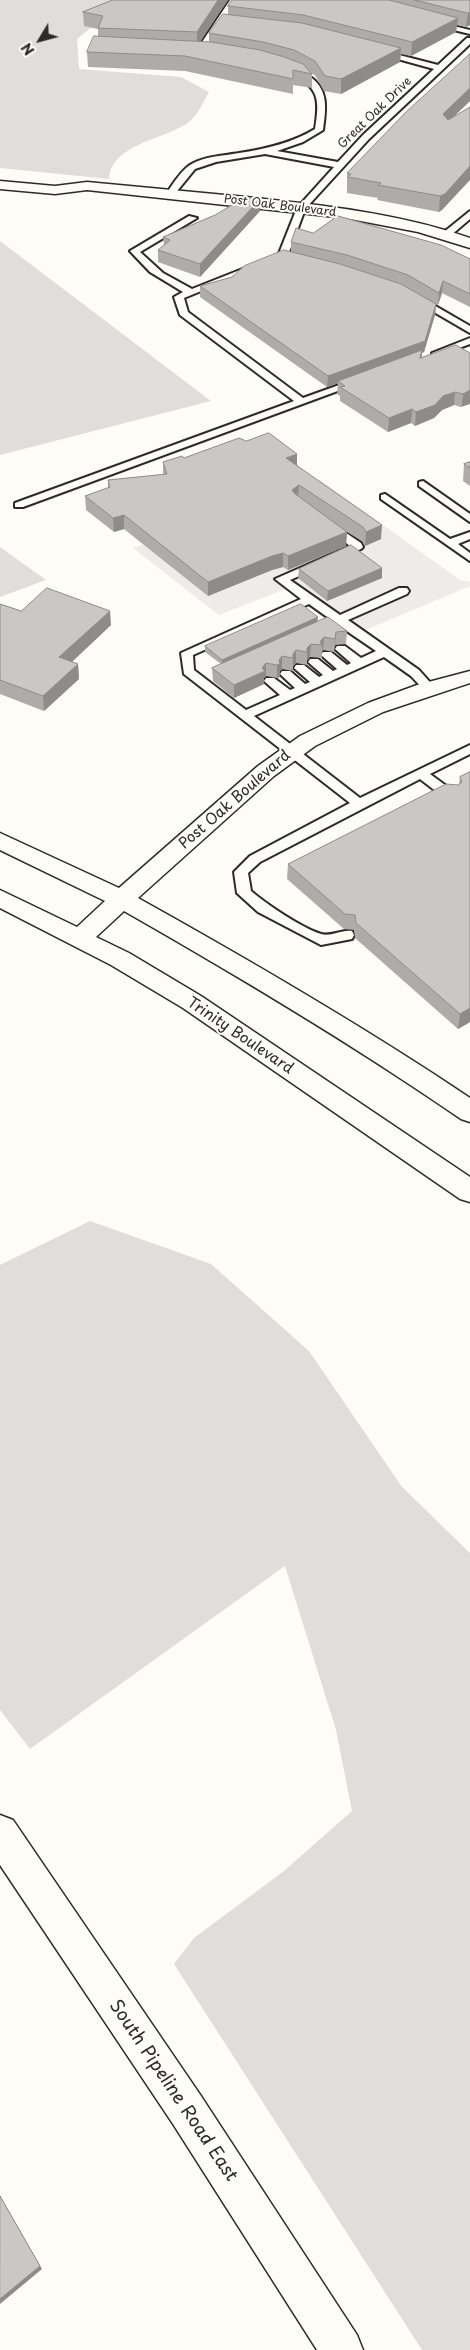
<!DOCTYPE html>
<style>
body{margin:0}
#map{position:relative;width:470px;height:2350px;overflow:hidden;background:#fdfcf7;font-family:"Playpen Sans",sans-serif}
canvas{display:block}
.north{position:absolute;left:15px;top:15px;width:50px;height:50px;-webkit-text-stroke:4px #fdfcf7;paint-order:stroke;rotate:233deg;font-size:14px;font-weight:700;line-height:20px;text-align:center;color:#2b2b2b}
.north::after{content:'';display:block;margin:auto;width:18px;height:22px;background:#2b2b2b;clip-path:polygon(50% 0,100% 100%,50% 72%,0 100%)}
</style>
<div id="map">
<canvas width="470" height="2350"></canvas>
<div class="north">N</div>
</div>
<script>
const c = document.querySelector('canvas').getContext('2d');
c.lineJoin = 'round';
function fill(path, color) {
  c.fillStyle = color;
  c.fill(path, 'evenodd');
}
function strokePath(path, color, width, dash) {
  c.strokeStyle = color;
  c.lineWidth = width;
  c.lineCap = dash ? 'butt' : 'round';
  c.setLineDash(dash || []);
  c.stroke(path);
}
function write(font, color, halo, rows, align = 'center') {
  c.font = font + ' "Playpen Sans",sans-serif';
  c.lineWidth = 4;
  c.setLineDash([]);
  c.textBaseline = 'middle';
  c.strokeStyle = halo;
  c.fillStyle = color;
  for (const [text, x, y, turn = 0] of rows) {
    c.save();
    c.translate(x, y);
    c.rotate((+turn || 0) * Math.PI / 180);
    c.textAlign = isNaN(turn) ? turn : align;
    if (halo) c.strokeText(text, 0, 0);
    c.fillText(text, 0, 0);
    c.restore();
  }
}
const built = new Path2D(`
 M 320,480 L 460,580 L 470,582 L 470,586 L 363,631 L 298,584 L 219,615 L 133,548 Z`);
const green = new Path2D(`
 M 0,0 L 133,0 L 108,14 L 77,39 L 79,69 L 181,77 L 209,92 C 204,100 198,115 190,121 C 167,140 112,142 109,179 L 0,168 Z
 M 0,241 L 211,401 L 0,455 Z
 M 0,547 L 46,580 L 0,597 Z
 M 90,1221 L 211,1264 L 309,1351 L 402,1487 L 470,1553 L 470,2350 L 422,2350 L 174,1964 L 194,1938 L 284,1871 L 352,1811 L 336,1730 L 285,1566 L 30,1749 L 0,1710 L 0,1265 Z`);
const lane = new Path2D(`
 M 230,0 L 238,0 L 224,24 L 203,53 L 197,53 L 196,51 Z
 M 433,21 L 470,30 L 470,34 L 433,25 Z
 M 467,38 L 470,38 L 470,44 L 369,139 L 305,209 L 288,255 L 301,258 L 301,262 L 295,262 L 278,256 L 297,208 L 334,167 L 265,154 L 216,162 L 195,169 L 173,196 L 166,194 C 173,184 180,172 190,165 C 204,156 223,156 239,153 C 266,149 292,143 315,129 C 320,99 319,87 290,73 L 290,69 C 297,69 303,72 309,76 C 329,89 326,109 323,130 L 303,142 L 277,151 L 338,162 L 363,135 L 434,69 L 376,53 L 376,49 L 438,65 Z
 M 470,211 L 470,219 L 450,236 L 444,236 L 444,232 Z
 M 189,216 L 197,218 L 140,252 L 163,273 L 192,289 L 250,266 L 258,268 L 184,298 L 188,312 L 303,398 L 353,380 L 357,379 L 362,382 L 23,507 L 15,507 L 15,503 L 294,401 L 180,315 L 174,297 L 183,292 L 150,272 L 130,251 Z
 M 418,296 L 470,326 L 470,333 L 415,301 L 413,299 Z
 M 470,338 L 470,344 L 437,356 L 432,353 Z
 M 423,481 L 470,514 L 470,522 L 419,486 L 419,482 Z
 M 385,494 L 450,539 L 470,532 L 470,539 L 458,544 L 470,553 L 470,561 L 381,499 L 381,495 Z
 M 330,522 L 361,543 L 363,547 L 361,549 L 290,580 L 340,615 L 399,588 L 407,588 L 409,591 L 407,594 L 348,620 L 419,670 L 436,689 L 434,692 L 426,692 L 411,676 L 384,657 L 254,716 L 360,798 L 470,745 L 470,754 L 430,774 L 456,793 L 458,796 L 456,799 L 446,799 L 420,779 L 260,862 L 248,873 L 251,891 C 266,904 302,928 321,934 C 331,937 342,929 352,931 L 354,935 L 352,939 L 321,945 L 258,912 L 237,893 L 234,872 L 250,856 L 350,803 L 184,674 L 181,653 L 301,599 L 275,579 L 350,546 L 326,527 L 324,525 ZM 309,604 L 330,619 L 326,623 L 328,626 L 338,625 L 376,651 L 361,658 L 345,646 L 337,646 L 335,649 L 351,663 L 347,665 L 331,652 L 323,652 L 321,655 L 337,669 L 333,671 L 318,659 L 310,659 L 308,662 L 323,675 L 319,677 L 304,665 L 296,665 L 294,668 L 310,682 L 305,684 L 290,671 L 282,671 L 280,674 L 295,688 L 290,690 L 274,678 L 266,678 L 264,681 L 280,695 L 246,710 L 194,670 L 193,655 Z`);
const secondary = new Path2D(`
 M 0,181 L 55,186 L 87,182 C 140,187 193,192 246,197 C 322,205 398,213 470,238 L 470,248 L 418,232 L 345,218 L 87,190 L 55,194 L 0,189 Z
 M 470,671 L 470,683 L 383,712 L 315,746 L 274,776 L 138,898 C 251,961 363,1026 470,1098 L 470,1122 L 461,1119 C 352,1044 238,976 124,911 L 96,937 L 129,953 L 201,996 L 470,1177 L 470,1202 L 460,1199 L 183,1008 L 111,965 L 0,908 L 0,890 L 77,927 L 105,901 L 0,850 L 0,833 L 119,888 L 258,766 L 300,736 L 368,703 L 417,685 Z
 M 0,1815 L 13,1820 L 201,2096 L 357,2335 L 363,2350 L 317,2350 L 173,2124 L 0,1865 Z`);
const wall = new Path2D(`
 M 113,0 L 228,0 L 200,41 L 209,42 L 209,33 L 228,14 L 228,6 L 232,0 L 470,0 L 470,25 L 466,27 L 457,25 L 456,32 L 411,56 L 401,54 L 400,62 L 341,94 L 324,91 L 315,75 L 312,74 L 312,88 L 293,85 L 293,94 L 185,71 L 88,67 L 87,52 L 98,36 L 98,29 L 84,26 L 83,12 Z
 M 470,54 L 470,101 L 454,116 L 443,209 L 439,212 L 377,200 L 378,198 L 347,193 L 347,173 Z
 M 260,211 L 200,277 L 158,262 L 158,250 L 164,245 L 163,237 Z
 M 313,233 L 470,259 L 470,307 L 442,293 L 438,305 L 436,304 L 435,315 L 424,352 L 422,353 L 422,357 L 470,353 L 461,407 L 454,405 L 442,410 L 434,418 L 415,426 L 411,423 L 388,432 L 340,401 L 340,396 L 337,394 L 338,383 L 327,387 L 200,297 L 200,286 L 232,277 L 291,252 L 291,242 Z
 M 184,458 L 297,465 L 381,539 L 365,546 L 362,541 L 347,532 L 346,546 L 288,570 L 283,567 L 272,570 L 208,596 L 124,529 L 114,532 L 86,510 L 85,496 L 108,488 L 108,480 L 163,475 L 163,462 Z
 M 470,462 L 470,486 L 463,481 L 464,464 Z
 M 382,568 L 382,578 L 327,601 L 298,578 L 299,569 Z
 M 0,604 L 21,611 L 111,625 L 72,662 L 78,664 L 79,679 L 44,711 L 0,694 Z
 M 318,617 L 317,622 L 347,631 L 346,644 L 335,645 L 334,652 L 323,650 L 322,652 L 322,658 L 310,657 L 307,660 L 307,665 L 296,663 L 293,666 L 293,671 L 282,669 L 280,671 L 280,677 L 277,678 L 266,676 L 264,678 L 264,684 L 234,698 L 213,681 L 212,668 L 221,664 L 205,652 L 205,646 Z
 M 470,772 L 470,1022 L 458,1029 L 355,938 L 354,930 L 344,929 L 287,879 L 288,864 L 458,785 L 459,784 L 460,777 Z`);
const shadedWall = new Path2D(`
 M 218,0 L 228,0 L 197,46 L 197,32 Z
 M 470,4 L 470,25 L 466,27 L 468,13 Z
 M 458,18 L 456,32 L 411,56 L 412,42 Z
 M 401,48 L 400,62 L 341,94 L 341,79 Z
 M 470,88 L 470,101 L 442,128 L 443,114 Z
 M 470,166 L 470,180 L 443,209 L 439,212 L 440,196 Z
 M 260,199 L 260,211 L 200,277 L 200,264 Z
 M 443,281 L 442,293 L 438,305 L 439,293 Z
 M 436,304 L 435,315 L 424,352 L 422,353 L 421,364 L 338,381 L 338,383 L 327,387 L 328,376 Z
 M 470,390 L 470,404 L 461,407 L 463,394 Z
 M 455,392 L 454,405 L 442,410 L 434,418 L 415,426 L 416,412 L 443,396 Z
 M 412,409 L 411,423 L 388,432 L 389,418 Z
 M 297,454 L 297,467 L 286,458 Z
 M 299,485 L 298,499 L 292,490 Z
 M 124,515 L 124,529 L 114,532 L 113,518 Z
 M 382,525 L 381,539 L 365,546 L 366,532 Z
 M 347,532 L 346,546 L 288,570 L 288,556 Z
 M 283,553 L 283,567 L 272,570 L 208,596 L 208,582 L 272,556 Z
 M 382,568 L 382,578 L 327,601 L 328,591 Z
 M 110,611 L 111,625 L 61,672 L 59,657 Z
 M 318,617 L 317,623 L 222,665 L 222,660 Z
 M 336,632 L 335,645 L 334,652 L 335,639 Z
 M 324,637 L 323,650 L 322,652 L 322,645 L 320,642 Z
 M 311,644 L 310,657 L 307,660 L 307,648 Z
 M 296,650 L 296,663 L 293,666 L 293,654 Z
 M 282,656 L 282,669 L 280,671 L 280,677 L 277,678 L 277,665 L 279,660 Z
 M 266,663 L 266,676 L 264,678 L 264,684 L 234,698 L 234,685 L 262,668 Z
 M 78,664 L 79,679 L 44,711 L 43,696 Z
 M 470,1008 L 470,1022 L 458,1029 L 460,1014 Z
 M 0,2196 L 42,2269 L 0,2304 Z`);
const building = new Path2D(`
 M 113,0 L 218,0 L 197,32 L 98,28 L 103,16 L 83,12 Z
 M 232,0 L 389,0 L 458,18 L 412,42 L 303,15 L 228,6 Z
 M 415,0 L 470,0 L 470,12 L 468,13 Z
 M 223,14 L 302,23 L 401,48 L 341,79 L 325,76 L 315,61 L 294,50 L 263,42 L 209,33 Z
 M 94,36 L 211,42 L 260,50 L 284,57 L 303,64 L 312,74 L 293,70 L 293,79 L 185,56 L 87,52 Z
 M 470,54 L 470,88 L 443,114 L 448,120 L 470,107 L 470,166 L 445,194 L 440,196 L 378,185 L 381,183 L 348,177 L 351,174 L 347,173 L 406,112 Z
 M 246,197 L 260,199 L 200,264 L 158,250 L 170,240 L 163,237 L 215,215 Z
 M 338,216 L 441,245 L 470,259 L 470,294 L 443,281 L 439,293 L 408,275 L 347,255 L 291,242 L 296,228 L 313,233 Z
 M 284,250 L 340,264 L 401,284 L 436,304 L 425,341 L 328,376 L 200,286 L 232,277 L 244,266 Z
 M 456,345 L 470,353 L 470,390 L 463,394 L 455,392 L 443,396 L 435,405 L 416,412 L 412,409 L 389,418 L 340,387 L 345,386 L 338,381 L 422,350 L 420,358 Z
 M 269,433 L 297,454 L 286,458 L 382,525 L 366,532 L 363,527 L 299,485 L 292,490 L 294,493 L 347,532 L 288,556 L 283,553 L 272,556 L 208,582 L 124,515 L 113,518 L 85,496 L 110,487 L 108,480 L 167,474 L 163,462 L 182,456 L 184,458 L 239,438 L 246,441 Z
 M 470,462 L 470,468 L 464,464 Z
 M 351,545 L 382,568 L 328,591 L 299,569 Z
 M 47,588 L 110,611 L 59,657 L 78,664 L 43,696 L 0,680 L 0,604 L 21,611 Z
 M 301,604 L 318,617 L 222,660 L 205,646 Z
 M 328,617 L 347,631 L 336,632 L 335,639 L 324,637 L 320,642 L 322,645 L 311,644 L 307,648 L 307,652 L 296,650 L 293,654 L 293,658 L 282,656 L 279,660 L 280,664 L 277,665 L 266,663 L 262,668 L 265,671 L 234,685 L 212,668 Z
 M 470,772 L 470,1008 L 460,1014 L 356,923 L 355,915 L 345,914 L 288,864 L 446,784 L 458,785 L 462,782 L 460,777 Z
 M 0,2196 L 40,2266 L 0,2299 Z`);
const farStreetnames = [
 ["Great Oak Drive",375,113,-44],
 ["Post Oak Boulevard",280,206,7]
];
const streetNames = [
 ["Post Oak Boulevard",235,800,-41],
 ["Trinity Boulevard",240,1036,34]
];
const nearStreetnames = [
 ["South Pipeline Road East",173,2091,56]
];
fill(built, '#edece8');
fill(green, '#dfdeda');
strokePath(lane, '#2b2b2b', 4);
strokePath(secondary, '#2b2b2b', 3);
fill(lane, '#fdfcf7');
fill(secondary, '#fdfcf7');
fill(wall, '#adaca9');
fill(shadedWall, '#8d8c89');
fill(building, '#c9c8c4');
strokePath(building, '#8d8c89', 1);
write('12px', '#2b2b2b', '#fdfcf7', farStreetnames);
write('15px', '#2b2b2b', '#fdfcf7', streetNames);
write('18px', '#2b2b2b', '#fdfcf7', nearStreetnames);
</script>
